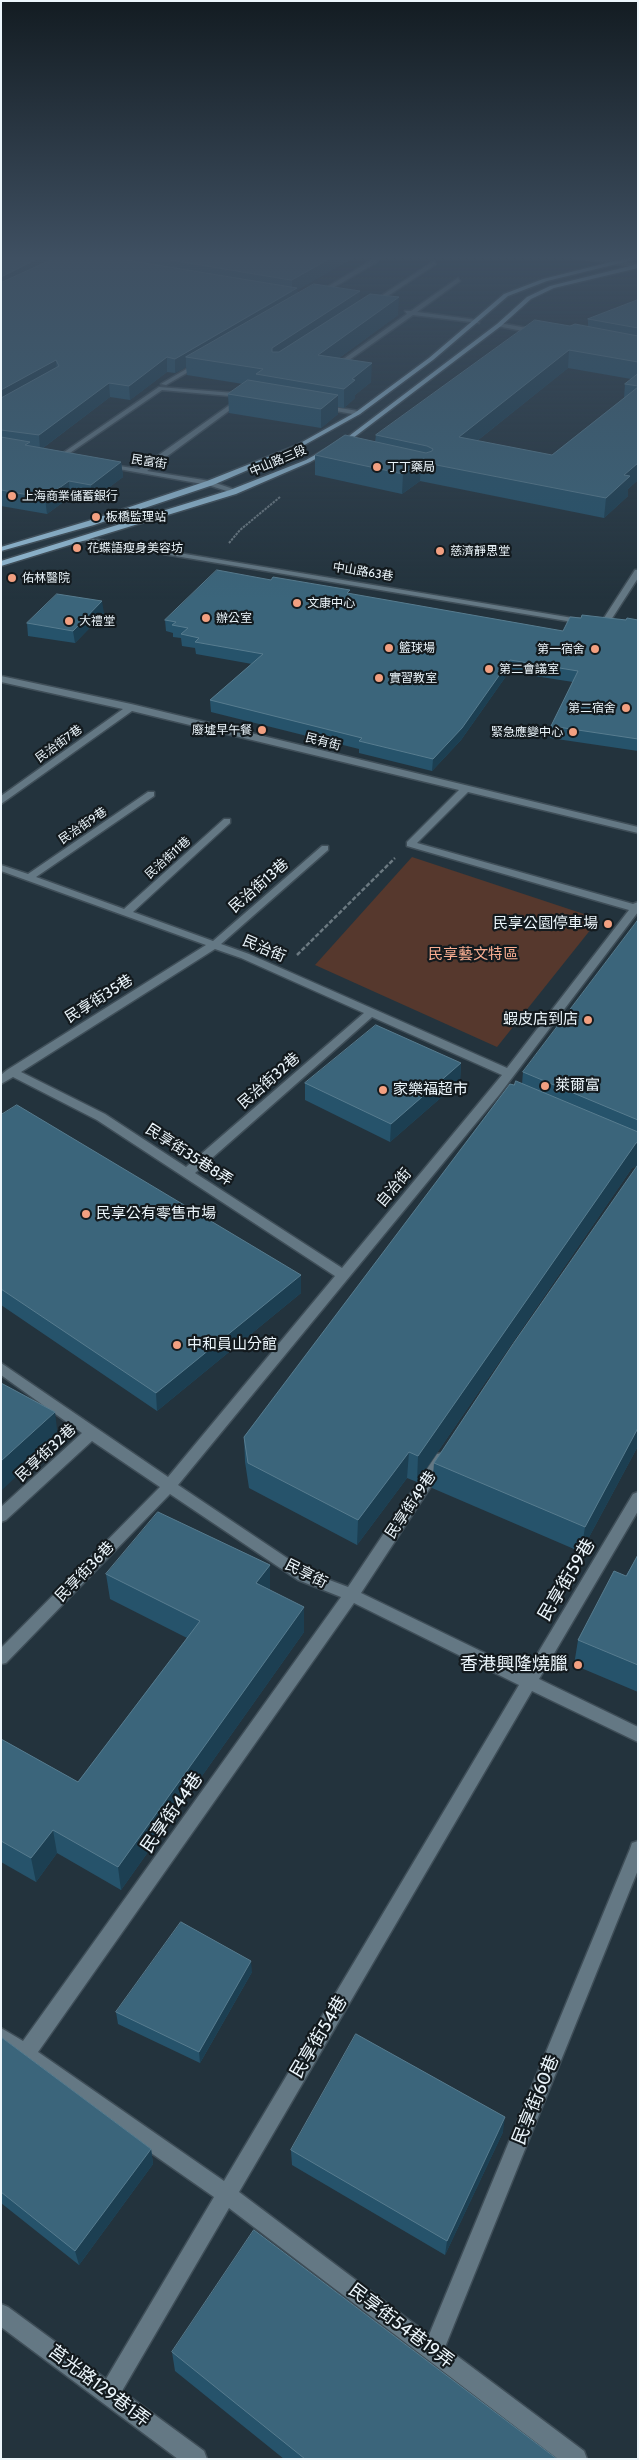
<!DOCTYPE html>
<meta charset="utf-8">
<style>
body{margin:0}
#map{position:relative;width:639px;height:2460px;overflow:hidden;background:#23333d;font-family:Cabin,sans-serif}
canvas{display:block}
.frame{position:absolute;inset:0;border:2px solid #ecf6fc;pointer-events:none}
</style>
<div id="map">
<canvas width="639" height="2460"></canvas>
<div class="frame"></div>
</div>
<script>
const c = document.querySelector('canvas').getContext('2d');
c.lineJoin = 'round';
function fill(path, color) {
  c.fillStyle = color;
  c.fill(path, 'evenodd');
}
function strokePath(path, color, width, dash) {
  c.strokeStyle = color;
  c.lineWidth = width;
  c.lineCap = dash ? 'butt' : 'round';
  c.setLineDash(dash || []);
  c.stroke(path);
}
function write(font, color, halo, rows, align = 'center') {
  c.font = font + ' Cabin,"Noto Sans TC",sans-serif';
  c.lineWidth = 4.5;
  c.setLineDash([]);
  c.textBaseline = 'middle';
  c.strokeStyle = halo;
  c.fillStyle = color;
  for (const [text, x, y, turn = 0] of rows) {
    c.save();
    c.translate(x, y);
    c.rotate((+turn || 0) * Math.PI / 180);
    c.textAlign = isNaN(turn) ? turn : align;
    if (halo) c.strokeText(text, 0, 0);
    c.fillText(text, 0, 0);
    c.restore();
  }
}
const green = new Path2D(`
 M 412,857 L 599,919 L 497,1047 L 315,965 Z`);
const pathFar1 = new Path2D(`
 M 229,543 L 240,530 L 280,497`);
const path = new Path2D(`
 M 297,955 L 395,858`);
const minor = new Path2D(`
 M 373,256 L 379,256 L 377,262 L 319,296 L 314,295 L 372,260 Z
 M 567,256 L 580,256 L 638,264 L 638,268 Z
 M 434,261 L 436,264 L 374,305 L 369,304 Z
 M 458,278 L 460,281 L 417,312 L 477,320 L 479,323 L 413,315 L 335,370 L 331,370 L 331,368 L 407,314 L 405,311 L 411,311 Z
 M 499,323 L 538,330 L 541,332 L 538,334 L 497,326 Z
 M 200,361 L 202,364 L 166,385 L 161,384 Z
 M 159,387 L 247,394 L 245,399 L 147,471 L 210,481 L 236,490 L 236,494 L 208,485 L 102,466 L 106,464 L 139,469 L 241,397 L 162,390 L 61,459 L 57,459 L 57,457 Z
 M 321,405 L 358,411 L 361,413 L 358,415 L 319,408 L 319,406 Z
 M 82,537 L 585,620 L 589,622 L 585,624 L 85,541 L 82,541 Z
 M 635,570 L 638,570 L 638,578 L 609,623 L 603,623 L 602,621 Z
 M 1,676 L 131,704 L 638,827 L 638,833 L 468,792 L 417,843 L 633,904 L 638,902 L 638,912 L 499,1095 L 178,1485 L 308,1572 L 348,1587 L 437,1454 L 442,1453 L 447,1454 L 449,1458 L 447,1462 L 361,1593 L 526,1673 L 633,1494 L 638,1492 L 638,1511 L 539,1679 L 638,1727 L 638,1742 L 532,1691 L 239,2192 L 429,2335 L 630,1849 L 632,1843 L 638,1841 L 638,1870 L 445,2347 L 584,2451 L 587,2459 L 558,2459 L 229,2208 L 122,2391 L 204,2451 L 207,2459 L 178,2459 L 1,2327 L 1,2304 L 8,2307 L 106,2379 L 214,2197 L 1,2048 L 1,2028 L 23,2041 L 341,1597 L 298,1580 L 170,1494 L 6,1663 L 1,1664 L 1,1648 L 160,1487 L 92,1441 L 6,1520 L 1,1522 L 1,1507 L 82,1433 L 1,1375 L 1,1363 L 168,1477 L 335,1276 L 97,1120 L 13,1077 L 1,1084 L 1,1075 L 7,1070 L 206,945 L 1,871 L 1,865 L 28,874 L 148,792 L 154,792 L 154,796 L 36,877 L 124,909 L 224,819 L 230,819 L 230,823 L 133,912 L 213,941 L 322,846 L 328,846 L 328,850 L 221,944 L 249,954 L 507,1068 L 629,910 L 407,846 L 407,842 L 459,790 L 132,711 L 1,804 L 1,796 L 123,709 L 1,682 ZM 215,949 L 241,958 L 364,1013 L 186,1167 L 105,1114 L 21,1072 ZM 372,1017 L 502,1075 L 342,1268 L 195,1173 ZM 354,1603 L 519,1685 L 224,2181 L 38,2052 Z`);
const major = new Path2D(`
 M 631,257 L 633,260 L 547,281 L 508,296 L 433,360 L 360,414 L 299,448 L 213,485 L 94,525 L 1,551 L 1,547 L 88,521 L 207,481 L 295,446 L 356,412 L 429,358 L 504,294 L 543,279 Z
 M 638,264 L 638,268 L 554,288 L 531,299 L 501,326 L 353,438 L 310,462 L 236,494 L 1,566 L 1,561 L 230,490 L 306,460 L 349,436 L 497,324 L 527,297 L 550,286 Z`);
const wall = new Path2D(`
 M 1,256 L 59,256 L 59,257 L 60,256 L 357,256 L 297,290 L 298,293 L 360,291 L 359,300 L 398,315 L 339,358 L 371,382 L 355,395 L 355,398 L 344,408 L 338,407 L 338,414 L 321,428 L 229,413 L 228,394 L 243,384 L 187,375 L 186,367 L 175,373 L 167,372 L 130,400 L 110,397 L 43,448 L 121,462 L 123,477 L 92,500 L 70,497 L 47,514 L 1,506 Z
 M 638,300 L 638,480 L 628,489 L 628,496 L 604,518 L 420,481 L 402,494 L 315,475 L 315,455 L 375,442 L 376,435 L 570,326 L 588,327 L 588,319 ZM 568,368 L 631,379 L 625,384 L 624,398 L 552,455 L 477,441 Z
 M 350,594 L 563,631 L 581,618 L 638,620 L 638,751 L 550,738 L 551,726 L 573,682 L 509,672 L 461,740 L 432,771 L 359,753 L 359,749 L 211,712 L 210,700 L 252,664 L 196,654 L 195,648 L 182,646 L 181,638 L 173,637 L 173,633 L 166,631 L 165,620 Z
 M 104,613 L 75,643 L 28,636 L 27,623 Z
 M 638,920 L 638,1446 L 581,1552 L 432,1488 L 434,1463 L 637,1166 L 632,1168 L 417,1482 L 407,1478 L 357,1545 L 249,1488 L 245,1462 L 244,1437 L 514,1085 L 522,1084 L 523,1072 Z
 M 461,1063 L 460,1081 L 390,1142 L 305,1100 L 305,1083 Z
 M 1,1115 L 301,1293 L 157,1411 L 1,1305 Z
 M 638,1555 L 638,1692 L 574,1665 L 578,1640 L 626,1576 Z
 M 270,1565 L 270,1590 L 304,1632 L 121,1890 L 57,1853 L 36,1882 L 1,1862 L 1,1739 L 78,1782 L 187,1638 L 110,1599 L 106,1574 Z
 M 252,1972 L 200,2063 L 118,2024 L 116,2012 Z
 M 1,2037 L 151,2149 L 153,2164 L 79,2265 L 1,2203 Z
 M 503,2132 L 445,2255 L 292,2165 L 291,2150 Z
 M 172,2352 L 557,2459 L 284,2459 L 175,2371 Z`);
const shadedWall = new Path2D(`
 M 43,256 L 59,256 L 59,262 L 1,291 L 1,277 Z
 M 334,256 L 357,256 L 297,290 L 298,302 L 186,357 L 186,367 L 175,373 L 175,359 L 292,292 L 292,280 Z
 M 360,291 L 359,308 L 272,366 L 272,348 Z
 M 399,297 L 398,315 L 318,373 L 318,355 Z
 M 569,350 L 568,368 L 458,456 L 459,437 Z
 M 167,357 L 167,372 L 130,400 L 129,386 Z
 M 56,360 L 57,374 L 1,406 L 1,390 Z
 M 372,363 L 371,382 L 355,395 L 355,398 L 344,408 L 344,389 L 352,379 Z
 M 109,383 L 110,397 L 40,450 L 39,435 Z
 M 338,395 L 338,414 L 321,428 L 321,409 Z
 M 121,462 L 123,477 L 92,500 L 91,485 Z
 M 421,462 L 420,481 L 402,494 L 403,474 Z
 M 638,463 L 638,480 L 628,489 L 628,496 L 604,518 L 606,498 L 624,475 Z
 M 69,481 L 70,497 L 47,514 L 45,498 Z
 M 102,601 L 104,613 L 75,643 L 73,631 Z
 M 510,660 L 509,672 L 461,740 L 432,771 L 433,759 Z
 M 461,1063 L 460,1081 L 390,1142 L 391,1124 Z
 M 638,1142 L 638,1166 L 632,1168 L 417,1482 L 418,1456 L 636,1143 Z
 M 301,1275 L 301,1293 L 157,1411 L 156,1393 Z
 M 55,1412 L 58,1437 L 1,1491 L 1,1461 Z
 M 638,1428 L 638,1446 L 581,1552 L 585,1527 Z
 M 409,1452 L 407,1478 L 357,1545 L 358,1520 Z
 M 270,1565 L 270,1590 L 256,1583 Z
 M 304,1607 L 304,1632 L 121,1890 L 118,1867 Z
 M 53,1830 L 57,1853 L 36,1882 L 31,1858 Z
 M 251,1961 L 252,1972 L 200,2063 L 199,2052 Z
 M 505,2117 L 503,2132 L 445,2255 L 447,2241 Z
 M 151,2149 L 153,2164 L 79,2265 L 75,2251 Z`);
const building = new Path2D(`
 M 1,256 L 43,256 L 1,277 Z
 M 60,256 L 102,256 L 297,288 L 175,359 L 167,357 L 129,386 L 109,383 L 39,435 L 1,430 L 1,398 L 59,366 L 56,360 L 1,390 L 1,283 Z
 M 147,256 L 334,256 L 292,280 Z
 M 314,284 L 360,291 L 272,348 L 272,352 L 279,352 L 370,294 L 399,297 L 318,355 L 372,363 L 352,379 L 355,380 L 344,389 L 256,374 L 263,369 L 186,357 Z
 M 638,300 L 638,328 L 588,319 Z
 M 535,320 L 570,326 L 575,324 L 638,336 L 638,362 L 569,350 L 459,437 L 552,455 L 638,387 L 638,463 L 624,475 L 630,476 L 606,498 L 421,462 L 403,474 L 315,455 L 345,435 L 426,453 L 432,451 L 433,449 L 427,446 L 376,435 Z
 M 638,374 L 638,386 L 625,384 Z
 M 248,380 L 338,395 L 321,409 L 228,394 Z
 M 1,437 L 30,442 L 25,445 L 121,462 L 91,485 L 69,481 L 45,498 L 1,490 Z
 M 217,570 L 271,580 L 273,577 L 350,590 L 347,593 L 563,631 L 570,617 L 581,618 L 582,615 L 626,620 L 627,618 L 638,620 L 638,739 L 551,726 L 578,671 L 510,660 L 462,728 L 433,759 L 359,741 L 362,738 L 210,700 L 263,654 L 195,642 L 199,638 L 181,634 L 188,628 L 172,625 L 176,622 L 165,620 Z
 M 57,594 L 102,601 L 73,631 L 27,623 Z
 M 638,920 L 638,1120 L 523,1072 Z
 M 376,1025 L 461,1063 L 391,1124 L 305,1083 Z
 M 516,1081 L 638,1132 L 638,1142 L 636,1143 L 418,1456 L 409,1452 L 358,1520 L 248,1463 L 244,1437 L 510,1084 L 514,1085 Z
 M 17,1105 L 301,1275 L 156,1393 L 1,1289 L 1,1115 Z
 M 638,1165 L 638,1428 L 585,1527 L 434,1463 L 513,1344 Z
 M 1,1383 L 55,1412 L 1,1461 Z
 M 158,1512 L 270,1565 L 256,1583 L 304,1607 L 118,1867 L 53,1830 L 31,1858 L 1,1841 L 1,1739 L 78,1782 L 200,1621 L 106,1574 Z
 M 638,1555 L 638,1665 L 578,1640 L 614,1571 L 626,1576 Z
 M 181,1922 L 251,1961 L 199,2052 L 116,2012 Z
 M 356,2034 L 505,2117 L 447,2241 L 291,2150 Z
 M 1,2037 L 151,2149 L 75,2251 L 1,2192 Z
 M 254,2230 L 557,2459 L 305,2459 L 172,2352 Z`);
const markers = [
 [377,467,5,"#f2a081"],
 [12,496,5,"#f2a081"],
 [96,517,5,"#f2a081"],
 [77,548,5,"#f2a081"],
 [440,551,5,"#f2a081"],
 [12,578,5,"#f2a081"],
 [297,603,5,"#f2a081"],
 [206,618,5,"#f2a081"],
 [69,621,5,"#f2a081"],
 [389,648,5,"#f2a081"],
 [595,649,5,"#f2a081"],
 [489,669,5,"#f2a081"],
 [379,678,5,"#f2a081"],
 [626,708,5,"#f2a081"],
 [262,730,5,"#f2a081"],
 [573,732,5,"#f2a081"],
 [608,924,5,"#f2a081"],
 [588,1020,5,"#f2a081"],
 [545,1086,5,"#f2a081"],
 [383,1090,5,"#f2a081"],
 [86,1214,5,"#f2a081"],
 [177,1345,5,"#f2a081"],
 [578,1665,5,"#f2a081"]
];
const farStreetnames = [
 ["中山路三段",278,461,-23],
 ["民富街",149,462,9],
 ["中山路63巷",363,572,9],
 ["民有街",323,742,14],
 ["民治街7巷",59,744,-36],
 ["民治街9巷",83,826,-34],
 ["民治街11巷",168,858,-42]
];
const farPoinames = [
 ["丁丁藥局",387,467],
 ["上海商業儲蓄銀行",22,496],
 ["板橋監理站",106,517],
 ["花蝶語瘦身美容坊",87,548],
 ["慈濟靜思堂",450,551],
 ["佑林醫院",22,578],
 ["文康中心",307,603],
 ["辦公室",216,618],
 ["大禮堂",79,621],
 ["籃球場",399,648],
 ["第一宿舍",585,649,"right"],
 ["第二會議室",499,669],
 ["實習教室",389,678],
 ["第二宿舍",616,708,"right"],
 ["廢墟早午餐",252,730,"right"],
 ["緊急應變中心",563,732,"right"]
];
const streetNames = [
 ["民治街13巷",259,886,-41],
 ["民治街",264,949,23],
 ["民享街35巷",99,999,-32],
 ["民治街32巷",269,1081,-41],
 ["民享街35巷8弄",189,1155,33],
 ["自治街",394,1188,-50],
 ["民享街32巷",46,1453,-43],
 ["民享街49巷",411,1505,-56],
 ["民享街36巷",85,1572,-46],
 ["民享街",306,1574,27]
];
const poiNames = [
 ["民享公園停車場",598,924,"right"],
 ["蝦皮店到店",578,1020,"right"],
 ["萊爾富",555,1086],
 ["家樂福超市",393,1090],
 ["民享公有零售市場",96,1214],
 ["中和員山分館",187,1345]
];
const parkNames = [
 ["民享藝文特區",473,955]
];
const nearStreetnames = [
 ["民享街59巷",567,1580,-59],
 ["民享街44巷",172,1813,-55],
 ["民享街54巷",319,2037,-59],
 ["民享街60巷",536,2100,-68],
 ["民享街54巷19弄",401,2326,37],
 ["莒光路129巷1弄",99,2386,37]
];
const nearPoinames = [
 ["香港興隆燒臘",568,1665]
];
fill(green, '#56382d');
strokePath(minor, '#3f4e58', 3);
strokePath(major, '#3f4e58', 3);
strokePath(pathFar1, '#6b7981', 2, [2.5, 1]);
strokePath(path, '#6b7981', 2.5, [4.5, 2]);
fill(minor, '#647884');
fill(major, '#95bed7');
fill(wall, '#26536b');
fill(shadedWall, '#1c3f52');
fill(building, '#3b657b');
strokePath(building, '#577c8f', 1);
const sky = c.createLinearGradient(0, 0, 0, 600);
sky.addColorStop(0, '#131c22');
sky.addColorStop(0.43, '#3f5062');
sky.addColorStop(1, '#3f506200');
c.fillStyle = sky;
c.fillRect(0, 0, 639, 600);
for (const [x, y, r, color] of markers) {
  const dot = new Path2D();
  dot.arc(x, y, r, 0, 2 * Math.PI);
  c.fillStyle = color;
  c.fill(dot);
  strokePath(dot, '#131a1e', 2);
}
write('12px', '#ecf6fc', '#131a1e', farStreetnames);
write('12px', '#ecf6fc', '#131a1e', farPoinames, 'left');
write('15px', '#ecf6fc', '#131a1e', streetNames);
write('15px', '#ecf6fc', '#131a1e', poiNames, 'left');
write('15px', '#f9ae92', '#131a1e', parkNames);
write('18px', '#ecf6fc', '#131a1e', nearStreetnames);
write('18px', '#ecf6fc', '#131a1e', nearPoinames, 'right');
</script>
